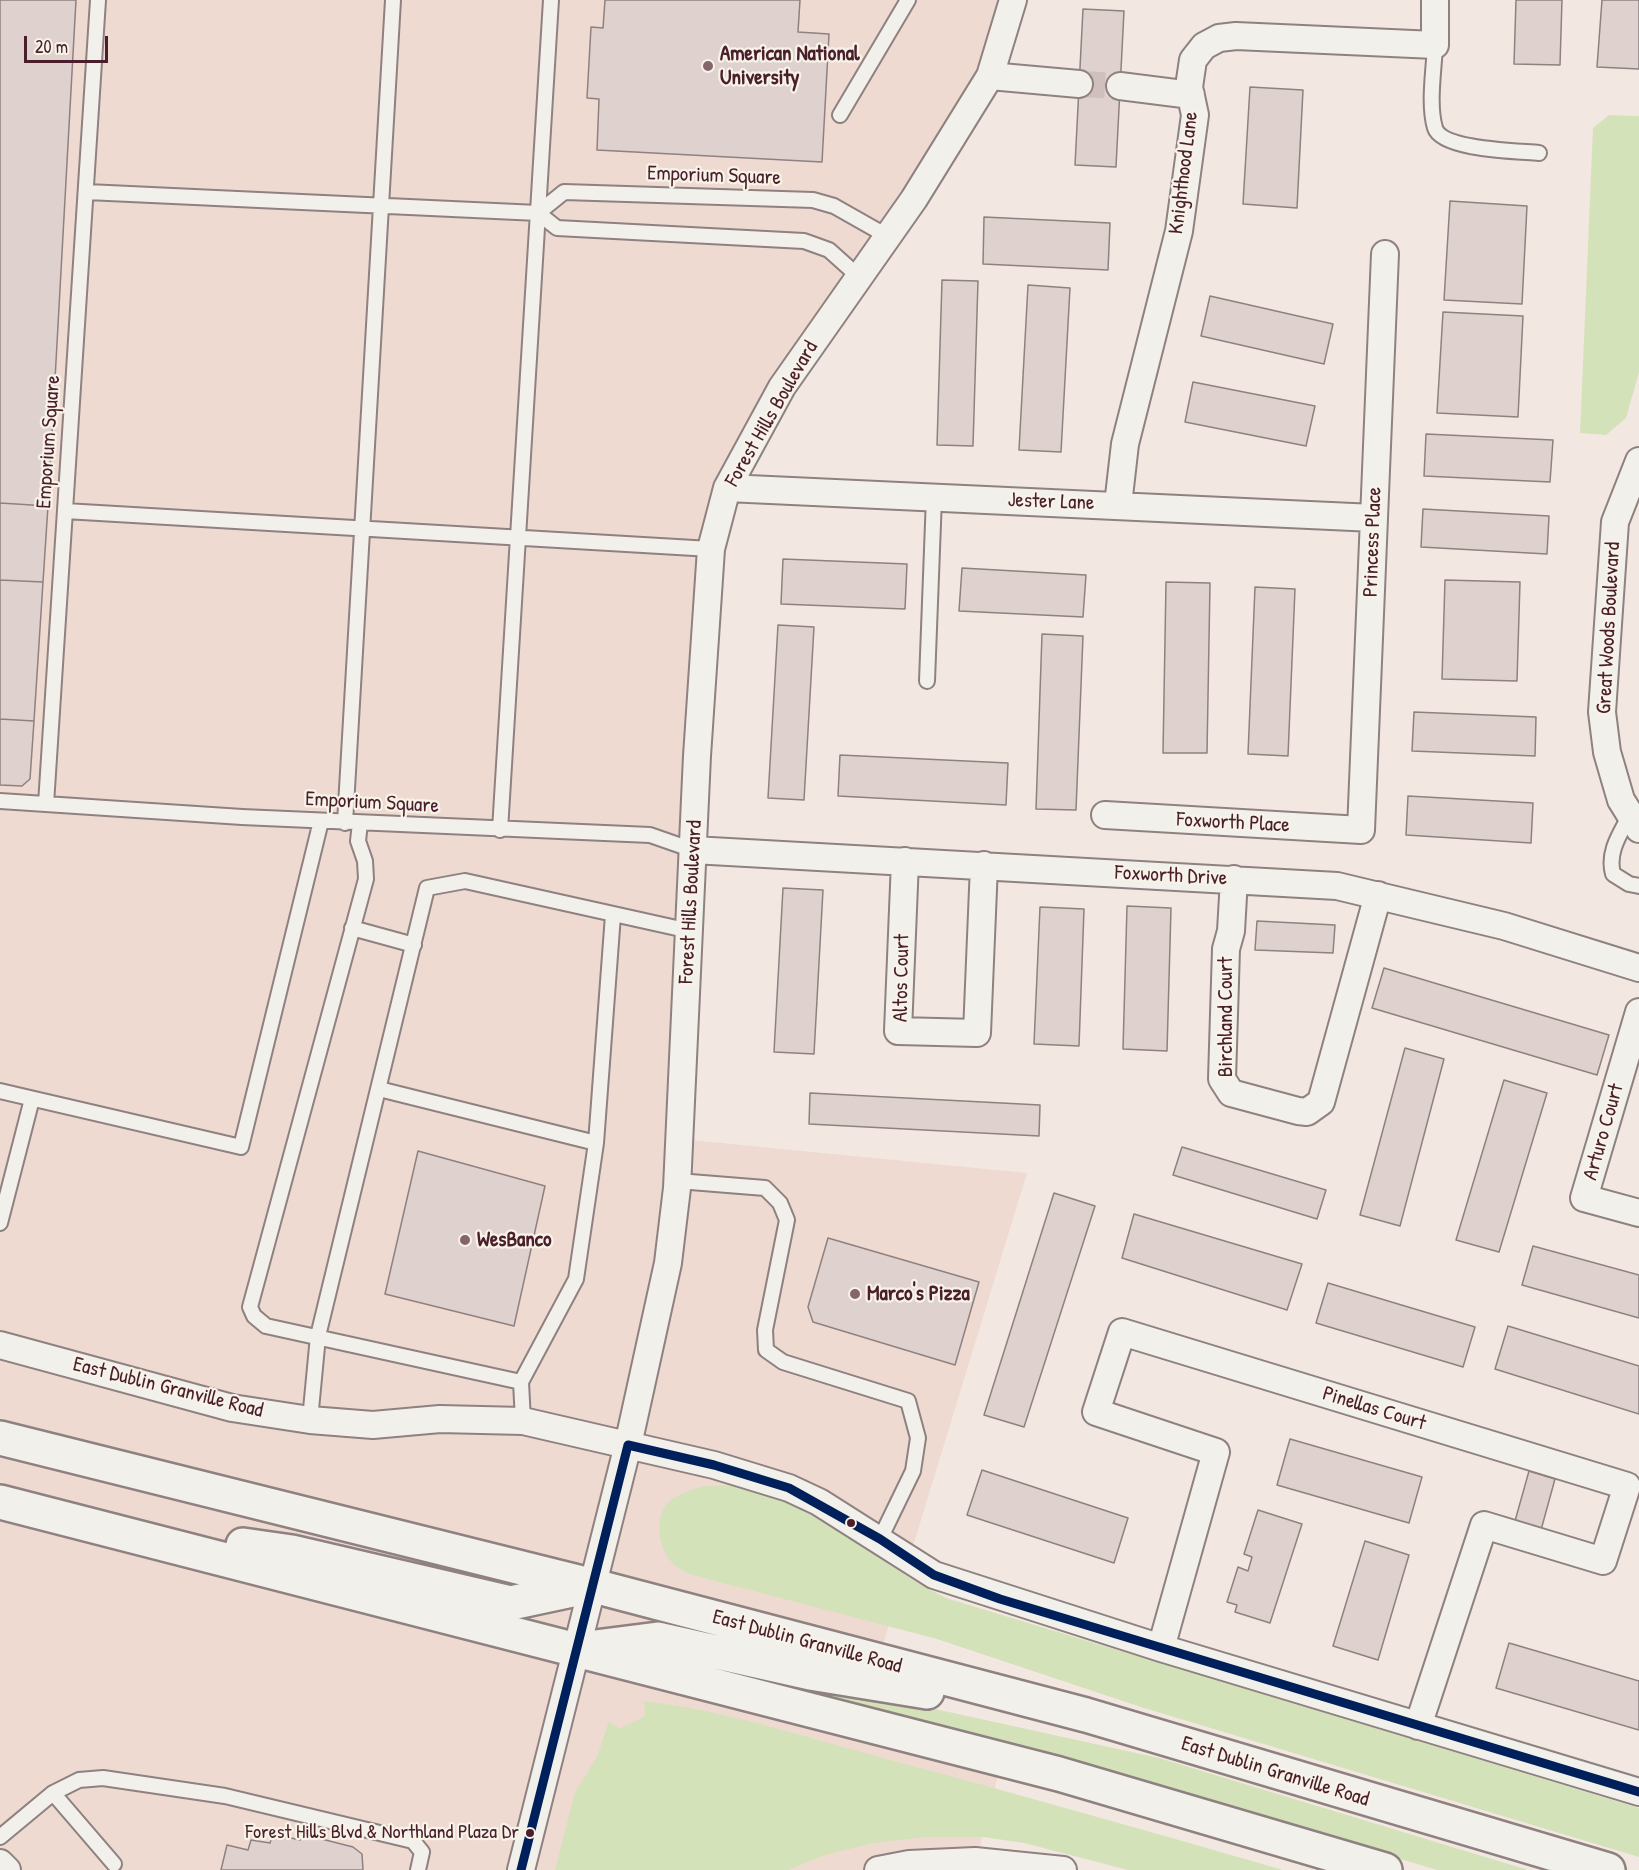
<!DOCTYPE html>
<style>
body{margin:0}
#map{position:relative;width:1639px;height:1870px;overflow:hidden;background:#f2e8e1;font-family:"Patrick Hand",sans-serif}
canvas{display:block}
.scale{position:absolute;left:24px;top:36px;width:84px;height:27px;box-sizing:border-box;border:3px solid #4a1f2b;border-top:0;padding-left:8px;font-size:18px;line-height:21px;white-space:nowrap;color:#4a1f2b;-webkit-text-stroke:4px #f7f3e8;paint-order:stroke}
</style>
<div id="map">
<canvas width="1639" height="1870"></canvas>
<div class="scale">20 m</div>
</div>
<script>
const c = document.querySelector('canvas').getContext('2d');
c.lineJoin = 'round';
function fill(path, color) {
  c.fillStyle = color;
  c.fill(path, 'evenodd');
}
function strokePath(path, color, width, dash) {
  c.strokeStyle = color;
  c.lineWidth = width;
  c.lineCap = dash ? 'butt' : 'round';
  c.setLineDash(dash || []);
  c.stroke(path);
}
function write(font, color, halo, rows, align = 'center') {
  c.font = font + ' "Patrick Hand",sans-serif';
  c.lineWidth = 4.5;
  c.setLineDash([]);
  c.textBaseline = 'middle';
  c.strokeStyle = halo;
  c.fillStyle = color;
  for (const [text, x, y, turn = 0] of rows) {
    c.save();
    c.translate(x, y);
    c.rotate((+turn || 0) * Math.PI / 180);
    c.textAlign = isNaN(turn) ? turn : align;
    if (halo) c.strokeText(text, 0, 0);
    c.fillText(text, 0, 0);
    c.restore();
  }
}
const built = new Path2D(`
 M 0,0 L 1012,0 L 978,104 L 773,400 L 730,497 L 709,587 L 680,1139 L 1027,1173 L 867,1697 L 1009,1732 L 974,1870 L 0,1870 Z`);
const green = new Path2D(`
 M 1609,115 L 1639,116 L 1639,372 L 1626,418 L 1606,435 L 1580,433 L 1593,128 Z
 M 703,1486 C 713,1486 724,1485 735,1486 C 813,1499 878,1567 949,1599 L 1639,1808 L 1639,1857 L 1144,1708 L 937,1639 L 689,1574 C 682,1570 674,1566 670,1560 C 658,1545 654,1518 668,1503 C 677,1494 691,1490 703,1486 Z
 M 734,1665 L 1159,1758 L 1528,1870 L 1437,1870 L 1108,1771 L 732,1671 Z
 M 644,1701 C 723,1710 802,1736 879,1757 C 1014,1793 1149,1831 1283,1870 L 1128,1870 L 1024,1843 L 983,1837 L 925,1837 L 873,1843 L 825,1855 L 788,1870 L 555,1870 L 575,1792 L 597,1757 L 609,1721 L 619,1729 L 645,1716 Z`);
const building = new Path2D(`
 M 0,0 L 76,0 L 48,506 L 0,503 Z
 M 605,0 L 800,0 L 798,32 L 829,34 L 822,162 L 597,150 L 599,99 L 587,98 L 591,27 L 603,28 Z
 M 1516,0 L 1562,0 L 1560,65 L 1514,64 Z
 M 1602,0 L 1639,0 L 1639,69 L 1597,67 Z
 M 1083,9 L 1124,11 L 1116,167 L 1075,165 Z
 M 1250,87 L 1303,90 L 1297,208 L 1243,204 Z
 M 1450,201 L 1527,206 L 1522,304 L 1444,300 Z
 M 984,217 L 1110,223 L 1108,270 L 983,264 Z
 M 942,280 L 978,281 L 973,446 L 937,445 Z
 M 1028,285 L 1070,288 L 1061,452 L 1019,450 Z
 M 1210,296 L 1333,324 L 1324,364 L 1201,336 Z
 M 1443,312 L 1523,316 L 1518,417 L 1437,413 Z
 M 1193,382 L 1315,406 L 1306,446 L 1185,422 Z
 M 1426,434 L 1553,440 L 1550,482 L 1424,476 Z
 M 0,503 L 48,506 L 43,582 L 0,580 Z
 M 1423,509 L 1549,516 L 1547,554 L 1421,547 Z
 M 783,559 L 907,564 L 905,609 L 781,604 Z
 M 962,568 L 1086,575 L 1083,617 L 959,611 Z
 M 0,580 L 43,582 L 34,721 L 0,719 Z
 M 1445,580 L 1520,582 L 1517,681 L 1442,679 Z
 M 1166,582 L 1210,583 L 1207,753 L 1163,753 Z
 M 1255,587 L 1295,589 L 1288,756 L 1248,754 Z
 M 778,625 L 814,627 L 804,800 L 768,798 Z
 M 1042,634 L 1083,636 L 1076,810 L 1036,809 Z
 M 1414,712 L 1536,717 L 1535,756 L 1412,751 Z
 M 0,719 L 34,721 L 30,779 L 22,786 L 0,785 Z
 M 840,755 L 1008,763 L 1006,805 L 838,796 Z
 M 1408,796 L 1533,803 L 1531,843 L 1406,835 Z
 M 783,888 L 823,890 L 814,1054 L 774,1052 Z
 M 1127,906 L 1171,908 L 1167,1051 L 1123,1049 Z
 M 1040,907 L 1084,909 L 1079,1046 L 1034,1044 Z
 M 1257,921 L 1335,925 L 1333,953 L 1255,950 Z
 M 1384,968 L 1609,1035 L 1597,1075 L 1372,1008 Z
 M 1405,1048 L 1444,1059 L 1400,1226 L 1360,1215 Z
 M 1504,1080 L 1547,1093 L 1499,1252 L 1456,1240 Z
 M 810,1093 L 1040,1105 L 1039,1136 L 809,1124 Z
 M 1182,1147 L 1326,1190 L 1317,1219 L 1173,1175 Z
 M 418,1151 L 545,1186 L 514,1326 L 385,1294 Z
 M 1054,1193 L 1095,1206 L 1024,1427 L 984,1415 Z
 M 1134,1214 L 1302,1264 L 1287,1310 L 1122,1258 Z
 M 828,1238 L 979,1282 L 955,1365 L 813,1322 L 808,1307 Z
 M 1533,1246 L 1639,1275 L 1639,1318 L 1522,1285 Z
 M 1328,1283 L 1475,1327 L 1463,1367 L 1316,1323 Z
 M 1508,1326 L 1639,1366 L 1639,1414 L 1495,1369 Z
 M 1290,1439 L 1422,1477 L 1409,1523 L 1277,1485 Z
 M 982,1470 L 1128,1518 L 1114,1563 L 967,1515 Z
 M 1529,1471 L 1555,1479 L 1541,1530 L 1515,1521 Z
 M 1258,1510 L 1302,1524 L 1270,1623 L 1235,1612 L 1237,1605 L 1227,1602 L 1238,1567 L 1248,1571 L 1252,1557 L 1244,1554 Z
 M 1365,1541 L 1409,1555 L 1378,1660 L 1333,1646 Z
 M 1509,1643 L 1639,1681 L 1639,1730 L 1496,1688 Z
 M 273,1834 L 300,1840 L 302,1834 L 353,1847 L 362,1854 L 363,1870 L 221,1870 L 227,1845 L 248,1850 L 251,1840 L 270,1843 Z`);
const streetTunnel = new Path2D(`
 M 1079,84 L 1120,86`);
const lane = new Path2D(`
 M 1435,45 C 1434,70 1428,104 1435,128 C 1442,150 1518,151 1539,153
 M 840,115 L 908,0
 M 87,192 L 538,213 L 557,228 L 804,241 L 829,250 L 858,276
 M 538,213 L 564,192 L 813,200 L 834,206 L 887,236
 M 65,511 L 711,549
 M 927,681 L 934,497
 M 0,801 L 242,817 L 650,835 L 693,850
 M 46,804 L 98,0
 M 1630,815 C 1620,834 1607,852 1613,874 L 1629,884 L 1639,886
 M 345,823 L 393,0
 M 360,823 L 358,841 L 365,861 L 366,879 L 250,1307 L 254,1316 L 266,1326 L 521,1382 L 523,1421
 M 500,830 L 551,0
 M 352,928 L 414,945
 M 379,1089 L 596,1143
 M 0,1091 L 241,1147 L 321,821
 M 678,1181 L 765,1188 L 780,1203 L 787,1220 L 765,1330 L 766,1350 L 783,1362 L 908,1401 L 918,1438 L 913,1471 L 880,1539
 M 0,1223 L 32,1099
 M 521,1382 L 576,1279 L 596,1143 L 613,915
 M 310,1420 L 318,1336 L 427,888 L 465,881 L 690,931
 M 53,1793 L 114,1864
 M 0,1837 L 53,1793 L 79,1780 L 103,1778 L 225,1796 L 413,1841 L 422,1852 L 418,1870`);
const street = new Path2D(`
 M 990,76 L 1079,84
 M 1120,86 L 1191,95
 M 1639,461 L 1615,522 L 1602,712 L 1607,752 L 1621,800 L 1639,829
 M 727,488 L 1374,518
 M 1118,505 L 1125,444 L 1179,231 L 1195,115 L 1189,87 L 1193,60 L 1204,46 L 1219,38 L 1236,36 L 1435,45 L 1435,0
 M 1105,815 L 1361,830 L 1385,254
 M 693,850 L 1337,886 L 1504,926 L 1639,968
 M 905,861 L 898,1031 L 977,1033 L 984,865
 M 1234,879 L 1231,931 L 1226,949 L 1222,1079 L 1231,1093 L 1298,1111 L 1307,1112 L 1321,1102 L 1378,895
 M 1639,1012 L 1584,1198 L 1639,1213
 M 0,1345 L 232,1408 L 310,1420 L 373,1425 L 440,1419 L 523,1421 L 714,1465 L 789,1488 L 819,1502 L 934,1575 L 1161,1648 L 1639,1792
 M 1161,1648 L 1216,1452 L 1096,1412 L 1122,1332 L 1627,1486 L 1603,1561 L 1484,1525 L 1418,1726
 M 0,1863 L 7,1870
 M 521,1870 L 628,1445 L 668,1263 L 677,1188 L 697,756 L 711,549 L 727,488 L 782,387 L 914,199 L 990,76 L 1013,0
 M 878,1870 L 909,1864 L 975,1861 L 1063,1870`);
const primary = new Path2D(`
 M 0,1438 L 594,1586 L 1086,1715 L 1608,1870
 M 0,1502 L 1059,1774 L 1385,1870
 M 243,1545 L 292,1552 L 511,1603 L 586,1587
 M 595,1647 L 658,1639 L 810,1673 L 927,1692`);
const bus1 = new Path2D(`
 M 628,1445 L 714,1465 L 789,1488 L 880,1539 L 934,1575 L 1000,1599 L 1639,1792
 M 521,1870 L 628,1445`);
const markers = [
 [708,66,6,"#85656b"],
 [465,1240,6,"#85656b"],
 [855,1294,6,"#85656b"],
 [851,1523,5,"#4a1f2b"],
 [530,1833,5,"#4a1f2b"]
];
const busNames = [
 ["Forest Hills Blvd & Northland Plaza Dr",519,1833]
];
const poiNames = [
 ["American National",720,54],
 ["University",720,78],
 ["WesBanco",477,1240],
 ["Marco's Pizza",867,1294]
];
const streetNames = [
 ["Knighthood Lane",1184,173,-83],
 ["Emporium Square",714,176,2],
 ["Forest Hills Boulevard",772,414,-60],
 ["Emporium Square",49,442,-86],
 ["Jester Lane",1051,502,2],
 ["Princess Place",1373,542,-88],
 ["Great Woods Boulevard",1609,628,-87],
 ["Emporium Square",372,803,3],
 ["Foxworth Place",1233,823,3],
 ["Foxworth Drive",1171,876,3],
 ["Forest Hills Boulevard",691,902,-87],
 ["Altos Court",902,978,-89],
 ["Birchland Court",1226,1017,-90],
 ["Arturo Court",1604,1132,-74],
 ["East Dublin Granville Road",168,1388,14],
 ["Pinellas Court",1374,1409,17],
 ["East Dublin Granville Road",807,1642,15],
 ["East Dublin Granville Road",1275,1772,17]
];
fill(built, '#eedad1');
fill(green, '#d4e2b9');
fill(building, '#dfd1cd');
strokePath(building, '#8e8180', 1.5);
strokePath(streetTunnel, '#d0c0bd', 26, [26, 13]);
strokePath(lane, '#8e8180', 18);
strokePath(street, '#8e8180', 30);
strokePath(primary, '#8e8180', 38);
strokePath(lane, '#f2f0eb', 14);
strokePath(street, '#f2f0eb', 26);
strokePath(primary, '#f2f0eb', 33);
strokePath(bus1, '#00205b', 9);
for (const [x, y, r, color] of markers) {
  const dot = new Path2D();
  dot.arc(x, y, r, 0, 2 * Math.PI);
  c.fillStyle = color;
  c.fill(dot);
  strokePath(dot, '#f7f3e8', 2);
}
write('20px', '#4a1f2b', '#f7f3e8', busNames, 'right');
write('bold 21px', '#4a1f2b', '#f7f3e8', poiNames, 'left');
write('21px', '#4a1f2b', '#f7f3e8', streetNames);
</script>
